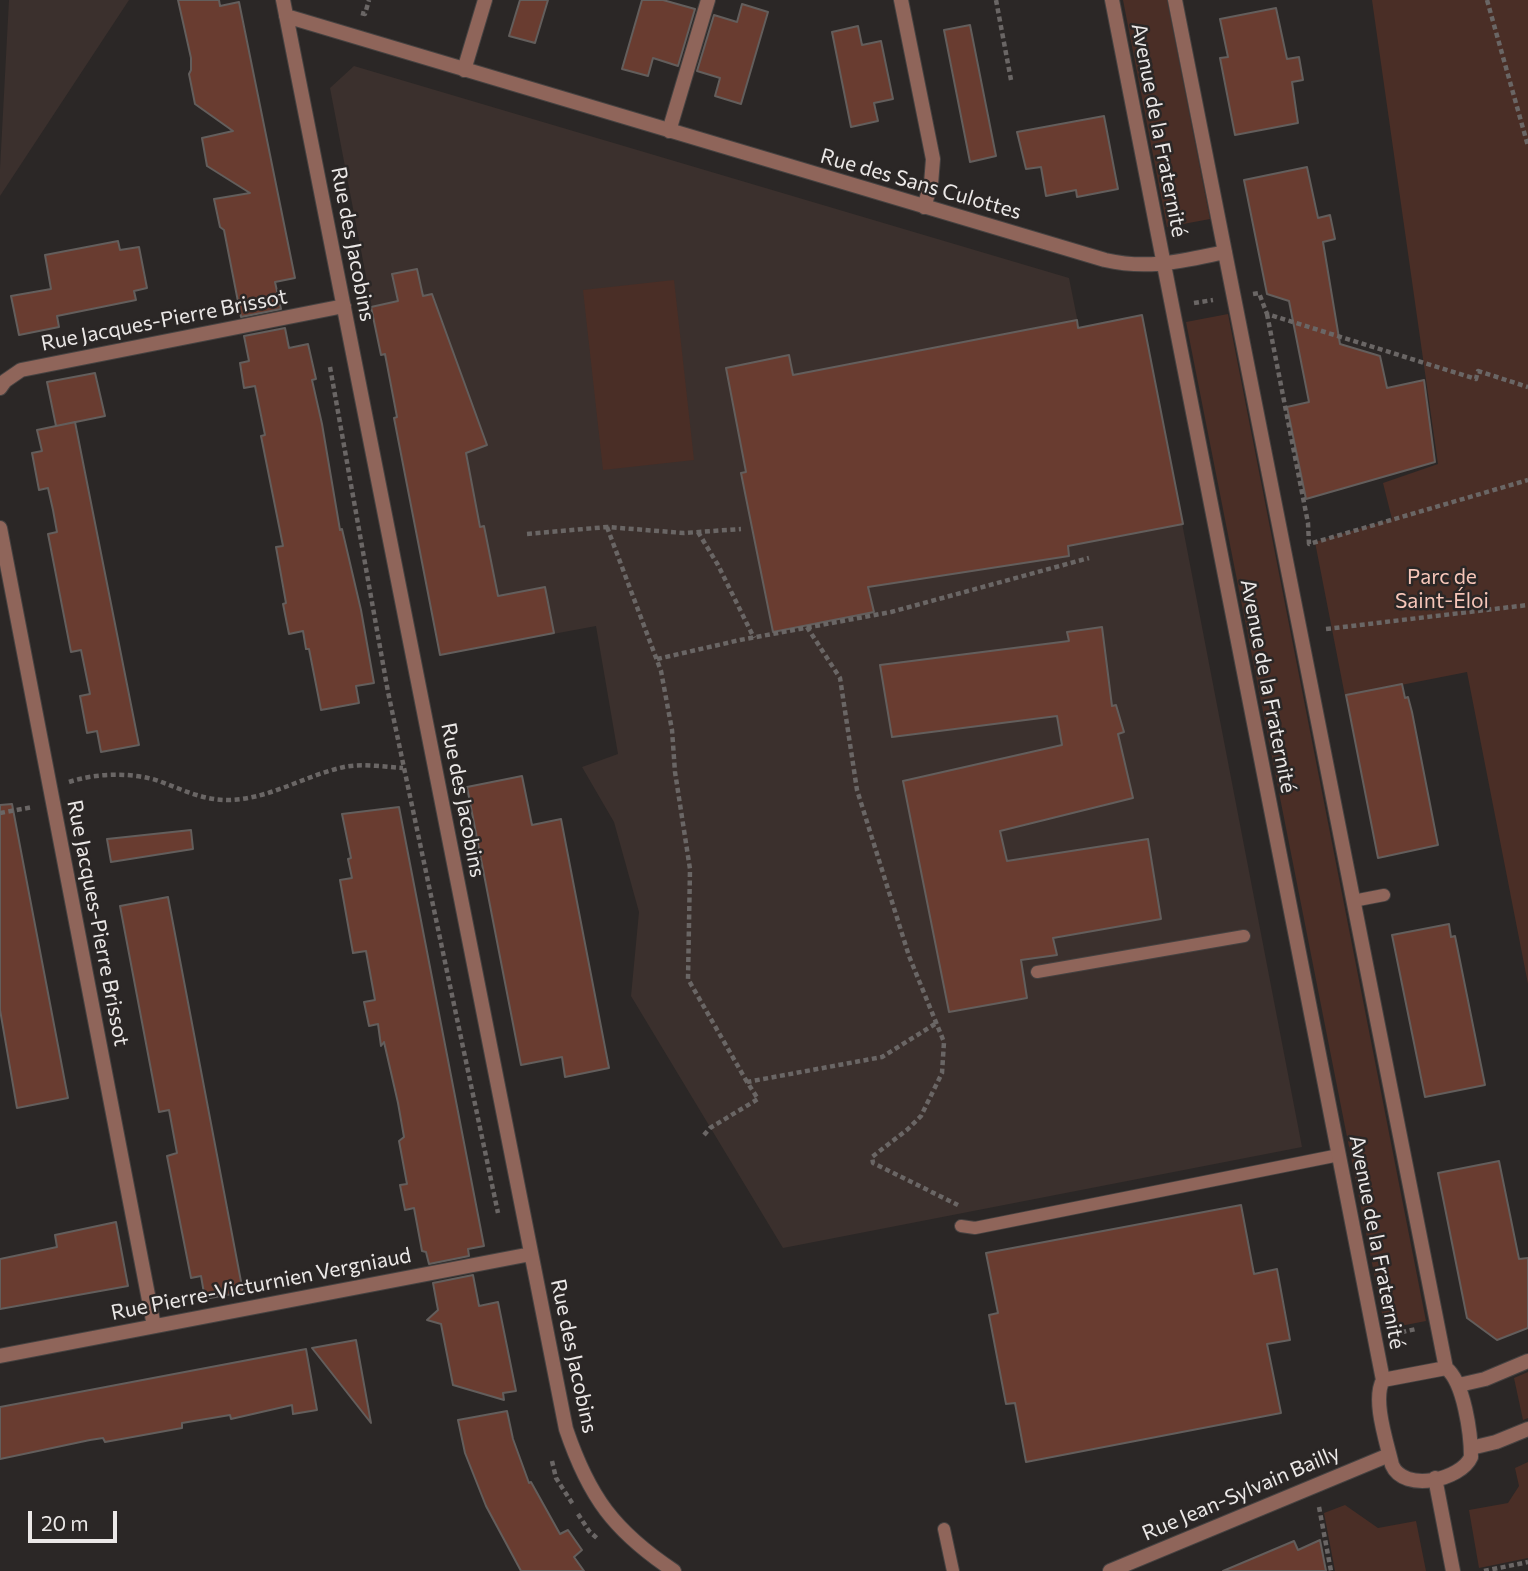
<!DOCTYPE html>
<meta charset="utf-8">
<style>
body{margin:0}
#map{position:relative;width:1528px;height:1571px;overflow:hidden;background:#2b2726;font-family:Commissioner,sans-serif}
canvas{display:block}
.scale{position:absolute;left:28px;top:1511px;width:89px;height:32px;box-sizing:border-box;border:4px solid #ebe8e7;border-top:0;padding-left:9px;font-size:21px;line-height:24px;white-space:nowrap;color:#ebe8e7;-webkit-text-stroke:5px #2b2726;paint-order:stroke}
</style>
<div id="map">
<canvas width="1528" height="1571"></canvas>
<div class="scale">20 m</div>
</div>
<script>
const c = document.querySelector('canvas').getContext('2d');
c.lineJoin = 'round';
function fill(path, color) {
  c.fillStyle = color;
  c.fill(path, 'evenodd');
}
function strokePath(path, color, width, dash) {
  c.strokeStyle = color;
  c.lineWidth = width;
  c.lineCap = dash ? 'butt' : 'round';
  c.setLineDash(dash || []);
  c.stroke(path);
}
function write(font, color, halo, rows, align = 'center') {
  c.font = font + ' Commissioner,sans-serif';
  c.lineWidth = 5;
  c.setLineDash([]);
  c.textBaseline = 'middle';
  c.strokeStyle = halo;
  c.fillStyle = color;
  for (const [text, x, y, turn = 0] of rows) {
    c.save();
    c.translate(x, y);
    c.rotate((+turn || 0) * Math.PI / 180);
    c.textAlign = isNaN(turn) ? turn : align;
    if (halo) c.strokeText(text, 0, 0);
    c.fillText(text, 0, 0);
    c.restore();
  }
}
const built = new Path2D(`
 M 9,0 L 129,0 L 0,196 L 0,169 Z
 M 354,66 L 1069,278 L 1079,328 L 1142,315 L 1302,1147 L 783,1248 L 631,996 L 639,912 L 614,822 L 582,767 L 618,754 L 596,626 L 440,655 L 428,594 L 431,593 L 423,552 L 420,553 L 394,418 L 397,417 L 385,355 L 381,355 L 330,88 Z`);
const green = new Path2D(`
 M 1123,0 L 1167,0 L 1210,219 L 1167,227 Z
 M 1372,0 L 1528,0 L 1528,984 L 1467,672 L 1345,696 L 1315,542 L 1392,519 L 1383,483 L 1438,464 Z
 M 674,280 L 694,460 L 603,470 L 583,290 Z
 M 1228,314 L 1426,1321 L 1385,1329 L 1186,322 Z
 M 1528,1372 L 1528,1418 L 1523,1420 L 1514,1378 Z
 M 1528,1462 L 1528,1558 L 1479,1568 L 1469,1510 L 1508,1503 L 1519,1486 L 1515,1468 Z
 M 1345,1505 L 1378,1528 L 1416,1521 L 1426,1571 L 1335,1571 L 1324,1513 Z`);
const building = new Path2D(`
 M 178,0 L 219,0 L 220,6 L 239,2 L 295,278 L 275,282 L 281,309 L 241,317 L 224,230 L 220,227 L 214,199 L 250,193 L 207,166 L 202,138 L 233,131 L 195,104 L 189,74 L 191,70 L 191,58 Z
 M 520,0 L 548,0 L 535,43 L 509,36 Z
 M 642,0 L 663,0 L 695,9 L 678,66 L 653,58 L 648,76 L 622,69 Z
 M 742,4 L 768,12 L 741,104 L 715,96 L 720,78 L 697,71 L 714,15 L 737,22 Z
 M 1276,8 L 1287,59 L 1299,57 L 1303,80 L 1292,82 L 1298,123 L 1235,135 L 1220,58 L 1228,57 L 1220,19 Z
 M 970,25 L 996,156 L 970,162 L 944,30 Z
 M 858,26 L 862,45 L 881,41 L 893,99 L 874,103 L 878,121 L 851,127 L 832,32 Z
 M 1104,116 L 1118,189 L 1077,197 L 1076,190 L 1046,196 L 1041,167 L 1026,169 L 1017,132 Z
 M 1307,167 L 1318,218 L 1330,215 L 1335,239 L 1323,242 L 1340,344 L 1380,356 L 1387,388 L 1424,380 L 1435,462 L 1306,499 L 1287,407 L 1309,402 L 1289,301 L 1267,294 L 1244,180 Z
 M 118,241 L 120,250 L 139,247 L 147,288 L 134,291 L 136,300 L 57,316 L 59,327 L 19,335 L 11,296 L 51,289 L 45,255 Z
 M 417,269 L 423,296 L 432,294 L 487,445 L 466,453 L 480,527 L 484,526 L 498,596 L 545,587 L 554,633 L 440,655 L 394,418 L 397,417 L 385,354 L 381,355 L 371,307 L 398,301 L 392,274 Z
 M 1142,315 L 1183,524 L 1068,546 L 1069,556 L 868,587 L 874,612 L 773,632 L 741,473 L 746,472 L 726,368 L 789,355 L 793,375 L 1077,320 L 1078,328 Z
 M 285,328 L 289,348 L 308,344 L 316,379 L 312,380 L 322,424 L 340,530 L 342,529 L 361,610 L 374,683 L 356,686 L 359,703 L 321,710 L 309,649 L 306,649 L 303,631 L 289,634 L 283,604 L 286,603 L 276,547 L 283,546 L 261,436 L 265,435 L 255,386 L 244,388 L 240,363 L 249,361 L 244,336 Z
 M 95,373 L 105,416 L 56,426 L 47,382 Z
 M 75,422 L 139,745 L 101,752 L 97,731 L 87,733 L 80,696 L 90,694 L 81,650 L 71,652 L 48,534 L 57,532 L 53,510 L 48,488 L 39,490 L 32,453 L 42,451 L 37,430 Z
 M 1102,627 L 1112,706 L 1116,705 L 1124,732 L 1118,734 L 1133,798 L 1000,831 L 1007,861 L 1148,839 L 1161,919 L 1053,938 L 1057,955 L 1021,960 L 1027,998 L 949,1012 L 903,781 L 1062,745 L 1057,716 L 892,737 L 880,665 L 1069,641 L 1067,632 Z
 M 1402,684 L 1405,698 L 1408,697 L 1412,712 L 1438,845 L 1378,858 L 1346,695 Z
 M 522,776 L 532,825 L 561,819 L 609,1068 L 565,1077 L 562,1057 L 521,1065 L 467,787 Z
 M 12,804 L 68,1098 L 17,1108 L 0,1010 L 0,805 Z
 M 399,807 L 484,1246 L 468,1249 L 469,1256 L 429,1264 L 426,1252 L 422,1251 L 414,1208 L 405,1210 L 400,1185 L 407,1184 L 399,1141 L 404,1137 L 398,1103 L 384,1042 L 381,1046 L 378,1024 L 369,1026 L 364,1002 L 375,1000 L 366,951 L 353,953 L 340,880 L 352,878 L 348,859 L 351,858 L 342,814 Z
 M 191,830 L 193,849 L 111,862 L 107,839 Z
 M 168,897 L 243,1292 L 205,1299 L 201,1276 L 191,1278 L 167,1156 L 177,1153 L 169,1110 L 159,1112 L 120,906 Z
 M 1449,924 L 1451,937 L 1455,936 L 1485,1085 L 1425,1097 L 1392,935 Z
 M 1499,1161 L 1519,1259 L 1528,1258 L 1528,1328 L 1497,1340 L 1467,1318 L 1438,1173 Z
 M 1241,1205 L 1254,1274 L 1277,1269 L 1290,1340 L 1267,1344 L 1281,1413 L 1026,1462 L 1015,1403 L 1006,1404 L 989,1315 L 998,1313 L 986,1253 Z
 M 116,1222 L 128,1286 L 0,1309 L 0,1259 L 57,1247 L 55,1235 Z
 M 473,1275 L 479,1306 L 498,1302 L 516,1391 L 503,1393 L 504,1400 L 453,1385 L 441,1324 L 427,1320 L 438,1310 L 433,1283 Z
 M 356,1340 L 371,1423 L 312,1348 Z
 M 306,1349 L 317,1410 L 293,1414 L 292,1405 L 231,1419 L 230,1415 L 182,1423 L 182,1428 L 105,1442 L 103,1438 L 90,1440 L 0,1459 L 0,1407 Z
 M 507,1411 L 513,1439 L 529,1483 L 531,1482 L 560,1534 L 568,1530 L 582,1550 L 574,1557 L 584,1571 L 521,1571 L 486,1506 L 465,1453 L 458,1420 Z
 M 1320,1540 L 1326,1571 L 1223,1571 L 1294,1541 L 1298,1550 Z`);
const path = new Path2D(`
 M 996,0 L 1011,80
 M 1487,0 L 1528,146
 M 361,13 L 365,14 L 369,0
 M 1253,294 L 1259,293 L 1267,314 L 1476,379 L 1478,371 L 1528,387
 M 1194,303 L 1213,300
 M 1267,314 L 1308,523 L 1309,544 L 1528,480
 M 330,367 L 388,692 L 498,1213
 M 607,527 L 661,671 L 672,730 L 675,772 L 690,869 L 688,979 L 747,1082
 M 698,532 L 718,565 L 754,638
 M 527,534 L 607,527 L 684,533 L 741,529
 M 807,627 L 840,678 L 857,790 L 909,956 L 944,1042 L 942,1073 L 921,1116 L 908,1129 L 872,1157 L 873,1163 L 958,1205
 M 1326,629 L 1528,605
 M 657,659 L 740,640 L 891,612 L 1089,558
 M 69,782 C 96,773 132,772 159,781 C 183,790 205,801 231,800 C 272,798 306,775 344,767 C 363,763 384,767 403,768
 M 0,813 L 33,807
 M 704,1135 L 710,1128 L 758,1099 L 747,1082 L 882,1057 L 935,1024
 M 1393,1334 L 1416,1329
 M 552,1461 L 556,1478 L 574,1506
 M 1319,1507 L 1331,1571
 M 578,1514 L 589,1531 L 599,1540
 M 1484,1571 L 1528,1562`);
const lane = new Path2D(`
 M 1353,901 L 1384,895
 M 1037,972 L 1244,936
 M 961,1226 L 975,1228 L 1339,1155
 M 944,1529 L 953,1571`);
const street = new Path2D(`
 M 283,0 L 566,1429 C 589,1497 614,1531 674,1571
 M 901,0 L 933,159 L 931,184 L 924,207
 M 1112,0 L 1383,1380
 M 1175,0 L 1446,1368
 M 286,16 L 1105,260 C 1149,270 1181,261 1225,252
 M 464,70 L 485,0
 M 669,131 L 708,0
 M 0,388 L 5,381 L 21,370 L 344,306
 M 0,528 L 154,1326
 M 0,1356 L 531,1254
 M 1446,1368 C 1464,1382 1471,1434 1471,1457 C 1461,1480 1404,1493 1392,1465 C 1387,1443 1372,1400 1383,1380 Z
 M 1459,1385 L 1485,1379 L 1528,1361
 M 1471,1448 L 1496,1442 L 1528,1429
 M 1435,1478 L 1453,1571
 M 1110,1571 L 1389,1455`);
const streetNames = [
 ["Avenue de la Fraternité",1159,130,79],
 ["Rue des Sans Culottes",921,184,16],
 ["Rue des Jacobins",353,244,79],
 ["Rue Jacques-Pierre Brissot",164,320,-11],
 ["Avenue de la Fraternité",1268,686,79],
 ["Rue des Jacobins",463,800,79],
 ["Rue Jacques-Pierre Brissot",98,923,79],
 ["Avenue de la Fraternité",1377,1242,79],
 ["Rue Pierre-Victurnien Vergniaud",261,1284,-11],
 ["Rue des Jacobins",574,1356,78],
 ["Rue Jean-Sylvain Bailly",1241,1493,-23]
];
const parkNames = [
 ["Parc de",1442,577],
 ["Saint-Éloi",1442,601]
];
fill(built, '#3b302d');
fill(green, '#4a2e26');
fill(building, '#693c30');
strokePath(building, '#635e5c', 2);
strokePath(lane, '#464241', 14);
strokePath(street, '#464241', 16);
strokePath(path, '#6a6665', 4.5, [5, 3.5]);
strokePath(lane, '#8f655a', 12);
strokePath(street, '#8f655a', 14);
write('21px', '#ebe8e7', '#2b2726', streetNames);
write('21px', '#f6c6b9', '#2b2726', parkNames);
</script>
